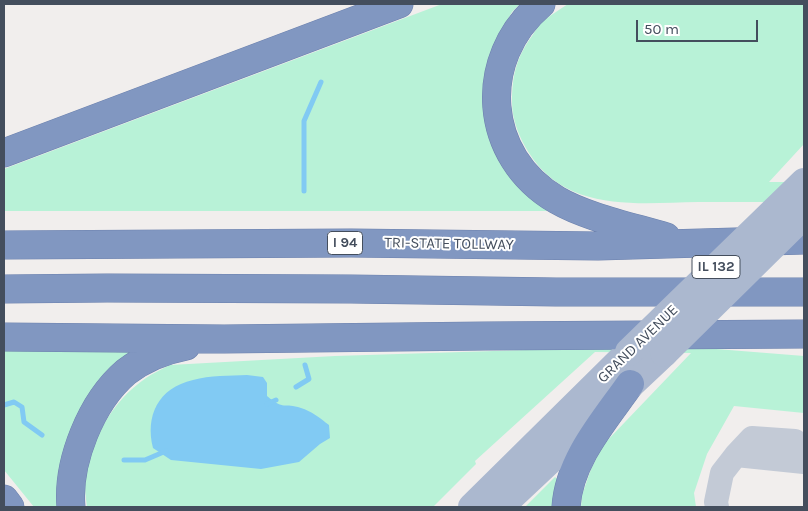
<!DOCTYPE html>
<style>
body{margin:0}
#map{position:relative;width:808px;height:511px;overflow:hidden;background:#f1eeed;font-family:Karla,sans-serif}
canvas{display:block}
.frame{position:absolute;inset:0;border:5px solid #444e5d;pointer-events:none}
.scale{position:absolute;left:636px;top:20px;width:122px;height:22px;box-sizing:border-box;border:2px solid #444e5d;border-top:0;padding-left:6px;font-size:15px;line-height:18px;white-space:nowrap;color:#444e5d;-webkit-text-stroke:4px #fff;paint-order:stroke}
</style>
<div id="map">
<canvas width="808" height="511"></canvas>
<div class="frame"></div>
<div class="scale">50 m</div>
</div>
<script>
const c = document.querySelector('canvas').getContext('2d');
c.lineJoin = 'round';
function fill(path, color) {
  c.fillStyle = color;
  c.fill(path, 'evenodd');
}
function strokePath(path, color, width, dash) {
  c.strokeStyle = color;
  c.lineWidth = width;
  c.lineCap = dash ? 'butt' : 'round';
  c.setLineDash(dash || []);
  c.stroke(path);
}
function write(font, color, halo, rows, align = 'center') {
  c.font = font + ' Karla,sans-serif';
  c.lineWidth = 4;
  c.setLineDash([]);
  c.textBaseline = 'middle';
  c.strokeStyle = halo;
  c.fillStyle = color;
  for (const [text, x, y, turn = 0] of rows) {
    c.save();
    c.translate(x, y);
    c.rotate((+turn || 0) * Math.PI / 180);
    c.textAlign = isNaN(turn) ? turn : align;
    if (halo) c.strokeText(text, 0, 0);
    c.fillText(text, 0, 0);
    c.restore();
  }
}
const green = new Path2D(`
 M 442,4 L 520,4 L 512,12 L 502,30 L 493,52 L 486,80 L 551,211 L 4,211 L 4,169 Z
 M 568,4 L 804,4 L 804,144 L 769,182 L 804,182 L 804,202 C 769,202 733,202 698,202 C 637,203 567,213 529,153 C 520,139 512,120 512,103 C 512,76 516,58 532,36 C 535,31 539,25 543,21 C 551,15 560,9 568,4 Z
 M 589,348 L 704,348 L 804,356 L 804,413 L 734,406 L 707,454 L 694,493 L 696,507 L 581,507 L 582,495 L 591,469 L 603,445 L 691,353 L 595,352 L 475,461 L 476,464 L 433,507 L 87,507 C 86,500 85,492 85,484 C 89,442 111,402 146,378 C 153,373 162,369 170,365 L 335,356 Z
 M 4,351 L 134,351 L 73,426 L 62,459 L 58,493 L 60,507 L 34,507 L 4,470 Z
 M 555,477 L 559,480 L 554,507 L 525,507 Z`);
const water = new Path2D(`
 M 247,375 L 263,377 L 267,383 L 267,396 C 284,411 284,402 301,408 C 311,411 320,418 329,425 L 330,438 L 320,444 L 299,462 L 261,469 L 171,460 L 153,448 C 145,416 158,388 193,380 C 210,375 230,376 247,375 Z`);
const stream = new Path2D(`
 M 304,191 L 304,121 L 321,82
 M 296,387 L 309,379 L 305,365
 M 267,404 L 276,400
 M 4,405 L 14,402 L 22,407 L 24,422 L 42,435
 M 124,460 L 145,460 L 166,451`);
const minor = new Path2D(`
 M 736,455 L 752,438 L 795,441 L 804,453
 M 717,507 L 716,502 L 722,473 L 736,455 L 804,462`);
const major = new Path2D(`
 M 472,507 L 629,352
 M 500,507 L 664,353`);
const highway = new Path2D(`
 M 541,4 C 476,59 483,157 557,200 C 586,217 633,227 666,237
 M 4,153 L 399,4
 M 4,245 L 351,243 L 598,246 L 804,240
 M 4,289 L 107,288 L 351,289 L 556,292 L 804,292
 M 4,337 L 224,339 L 485,336 L 804,334
 M 4,499 L 10,507
 M 71,507 C 67,462 91,402 126,372 C 143,359 165,350 186,346
 M 566,507 C 569,460 604,421 630,384`);
const majorBridge = new Path2D(`
 M 629,352 L 804,182
 M 664,353 L 804,215`);
const shields = [
 [345,243,35],
 [716,267,48]
];
const shieldNames = [
 ["I 94",345,243],
 ["IL 132",716,267]
];
const streetNames = [
 ["TRI-STATE TOLLWAY",449,244,1],
 ["GRAND AVENUE",638,344,-44]
];
fill(green, '#b8f2d7');
fill(water, '#81caf3');
strokePath(stream, '#81caf3', 5);
strokePath(highway, '#6c81ad', 29);
strokePath(minor, '#c3cad6', 24);
strokePath(major, '#abb8cf', 28);
strokePath(highway, '#8197c1', 28);
strokePath(majorBridge, '#abb8cf', 28);
for (const [x, y, w] of shields) {
  const box = new Path2D();
  box.roundRect(x - w / 2, y - 11.5, w, 23, 4);
  c.fillStyle = '#fff';
  c.fill(box);
  strokePath(box, '#444e5d', 1);
}
write('bold 14px', '#444e5d', null, shieldNames);
write('15px', '#444e5d', '#fff', streetNames);
</script>
